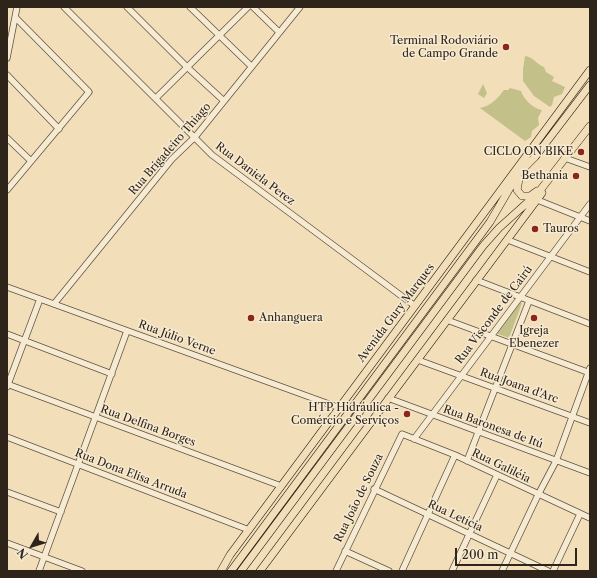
<!DOCTYPE html>
<meta charset="utf-8">
<style>
body{margin:0}
#map{position:relative;width:597px;height:578px;overflow:hidden;background:#f2dfb9;font-family:"Libre Caslon Text",serif}
canvas{display:block}
.frame{position:absolute;inset:0;border:8px solid #2e2419;pointer-events:none}
.north{position:absolute;left:12px;top:526px;width:40px;height:40px;-webkit-text-stroke:3px #f7ead2;paint-order:stroke;rotate:231deg;font-size:11px;font-weight:700;line-height:16px;text-align:center;color:#2e2419}
.north::after{content:'';display:block;margin:auto;width:14px;height:18px;background:#2e2419;clip-path:polygon(50% 0,100% 100%,50% 72%,0 100%)}
.scale{position:absolute;left:455px;top:548px;width:122px;height:18px;box-sizing:border-box;border:2px solid #2e2419;border-top:0;padding-left:5px;font-size:12px;line-height:14px;white-space:nowrap;color:#2e2419;-webkit-text-stroke:3px #f7ead2;paint-order:stroke}
</style>
<div id="map">
<canvas width="597" height="578"></canvas>
<div class="frame"></div>
<div class="north">N</div>
<div class="scale">200 m</div>
</div>
<script>
const c = document.querySelector('canvas').getContext('2d');
c.lineJoin = 'round';
function fill(path, color) {
  c.fillStyle = color;
  c.fill(path, 'evenodd');
}
function strokePath(path, color, width, dash) {
  c.strokeStyle = color;
  c.lineWidth = width;
  c.lineCap = dash ? 'butt' : 'round';
  c.setLineDash(dash || []);
  c.stroke(path);
}
function write(font, color, halo, rows, align = 'center') {
  c.font = font + ' "Libre Caslon Text",serif';
  c.lineWidth = 3;
  c.setLineDash([]);
  c.textBaseline = 'middle';
  c.strokeStyle = halo;
  c.fillStyle = color;
  for (const [text, x, y, turn = 0] of rows) {
    c.save();
    c.translate(x, y);
    c.rotate((+turn || 0) * Math.PI / 180);
    c.textAlign = isNaN(turn) ? turn : align;
    if (halo) c.strokeText(text, 0, 0);
    c.fillText(text, 0, 0);
    c.restore();
  }
}
const green = new Path2D(`
 M 525,56 C 534,57 537,65 544,67 L 546,72 L 554,77 L 552,81 L 565,87 L 562,94 L 554,97 L 552,105 L 550,107 L 534,96 L 523,81 L 523,69 Z
 M 483,84 L 487,93 L 484,98 L 478,94 Z
 M 510,88 L 521,91 C 523,99 534,109 542,110 L 538,118 L 539,125 L 532,131 L 531,137 L 525,141 L 480,108 C 491,106 498,98 504,90 L 508,90 Z
 M 520,302 L 522,303 L 509,338 L 498,334 L 497,333 Z`);
const minor = new Path2D(`
 M 64,7 L 212,155 L 415,306
 M 127,7 L 187,67 L 224,101
 M 190,7 L 251,66
 M 253,7 L 279,32
 M 7,58 L 17,7
 M 7,75 L 59,129
 M 156,98 L 248,7
 M 7,138 L 31,161
 M 565,158 L 590,167
 M 7,190 L 89,92 L 16,18
 M 535,199 L 590,221
 M 508,240 L 590,272
 M 476,280 L 590,324
 M 7,287 L 340,408
 M 54,304 L 172,159 L 195,137 L 300,7
 M 447,320 L 590,373
 M 7,334 L 112,374
 M 418,360 L 590,423
 M 7,384 L 281,486
 M 7,387 L 40,299
 M 388,398 L 590,473
 M 7,437 L 249,530
 M 414,439 L 590,204
 M 467,461 L 529,301
 M 374,489 L 548,571
 M 7,492 L 61,512
 M 7,543 L 82,571
 M 345,551 L 389,571
 M 39,571 L 127,331
 M 336,571 L 402,434 L 455,455 L 590,518
 M 402,571 L 455,455
 M 452,571 L 497,475
 M 502,571 L 538,495 L 556,461 L 590,368
 M 553,571 L 580,514`);
const major = new Path2D(`
 M 519,179 L 517,190 L 522,196 L 530,196 L 537,191
 M 221,571 L 230,555 L 590,70
 M 231,571 L 490,222 L 518,174 L 535,157 L 590,85
 M 241,571 L 483,246 L 499,228 L 538,193 L 590,126
 M 260,571 L 542,193`);
const markers = [
 [506,47,4,"#8f2418"],
 [581,152,4,"#8f2418"],
 [576,176,4,"#8f2418"],
 [535,229,4,"#8f2418"],
 [251,318,4,"#8f2418"],
 [534,318,4,"#8f2418"],
 [407,414,4,"#8f2418"]
];
const poiNames = [
 ["Terminal Rodoviário",498,41],
 ["de Campo Grande",498,54],
 ["CICLO ON BIKE",573,152],
 ["Bethania",568,176],
 ["Tauros",543,229,"left"],
 ["Anhanguera",259,318,"left"],
 ["Igreja",534,331,"center"],
 ["Ebenezer",534,344,"center"],
 ["HTP Hidráulica -",399,408],
 ["Comércio e Serviços",399,421]
];
const streetNames = [
 ["Rua Brigadeiro Thiago",170,149,-49],
 ["Rua Daniela Perez",255,174,37],
 ["Avenida Gury Marques",396,313,-53],
 ["Rua Visconde de Cairú",494,315,-53],
 ["Rua Júlio Verne",177,338,20],
 ["Rua Joana d'Arc",519,386,20],
 ["Rua Delfina Borges",148,426,20],
 ["Rua Baronesa de Itú",493,427,20],
 ["Rua Galiléia",501,466,26],
 ["Rua Dona Elisa Arruda",131,474,21],
 ["Rua João de Souza",359,498,-64],
 ["Rua Letícia",455,516,25]
];
fill(green, '#c3c08a');
strokePath(minor, '#5f5341', 7);
strokePath(major, '#2e2419', 8);
strokePath(minor, '#f7ead2', 5.5);
strokePath(major, '#f2dfb9', 7);
for (const [x, y, r, color] of markers) {
  const dot = new Path2D();
  dot.arc(x, y, r, 0, 2 * Math.PI);
  c.fillStyle = color;
  c.fill(dot);
  strokePath(dot, '#f7ead2', 1.5);
}
write('11px', '#2e2419', '#f7ead2', poiNames, 'right');
write('11px', '#2e2419', '#f7ead2', streetNames);
</script>
